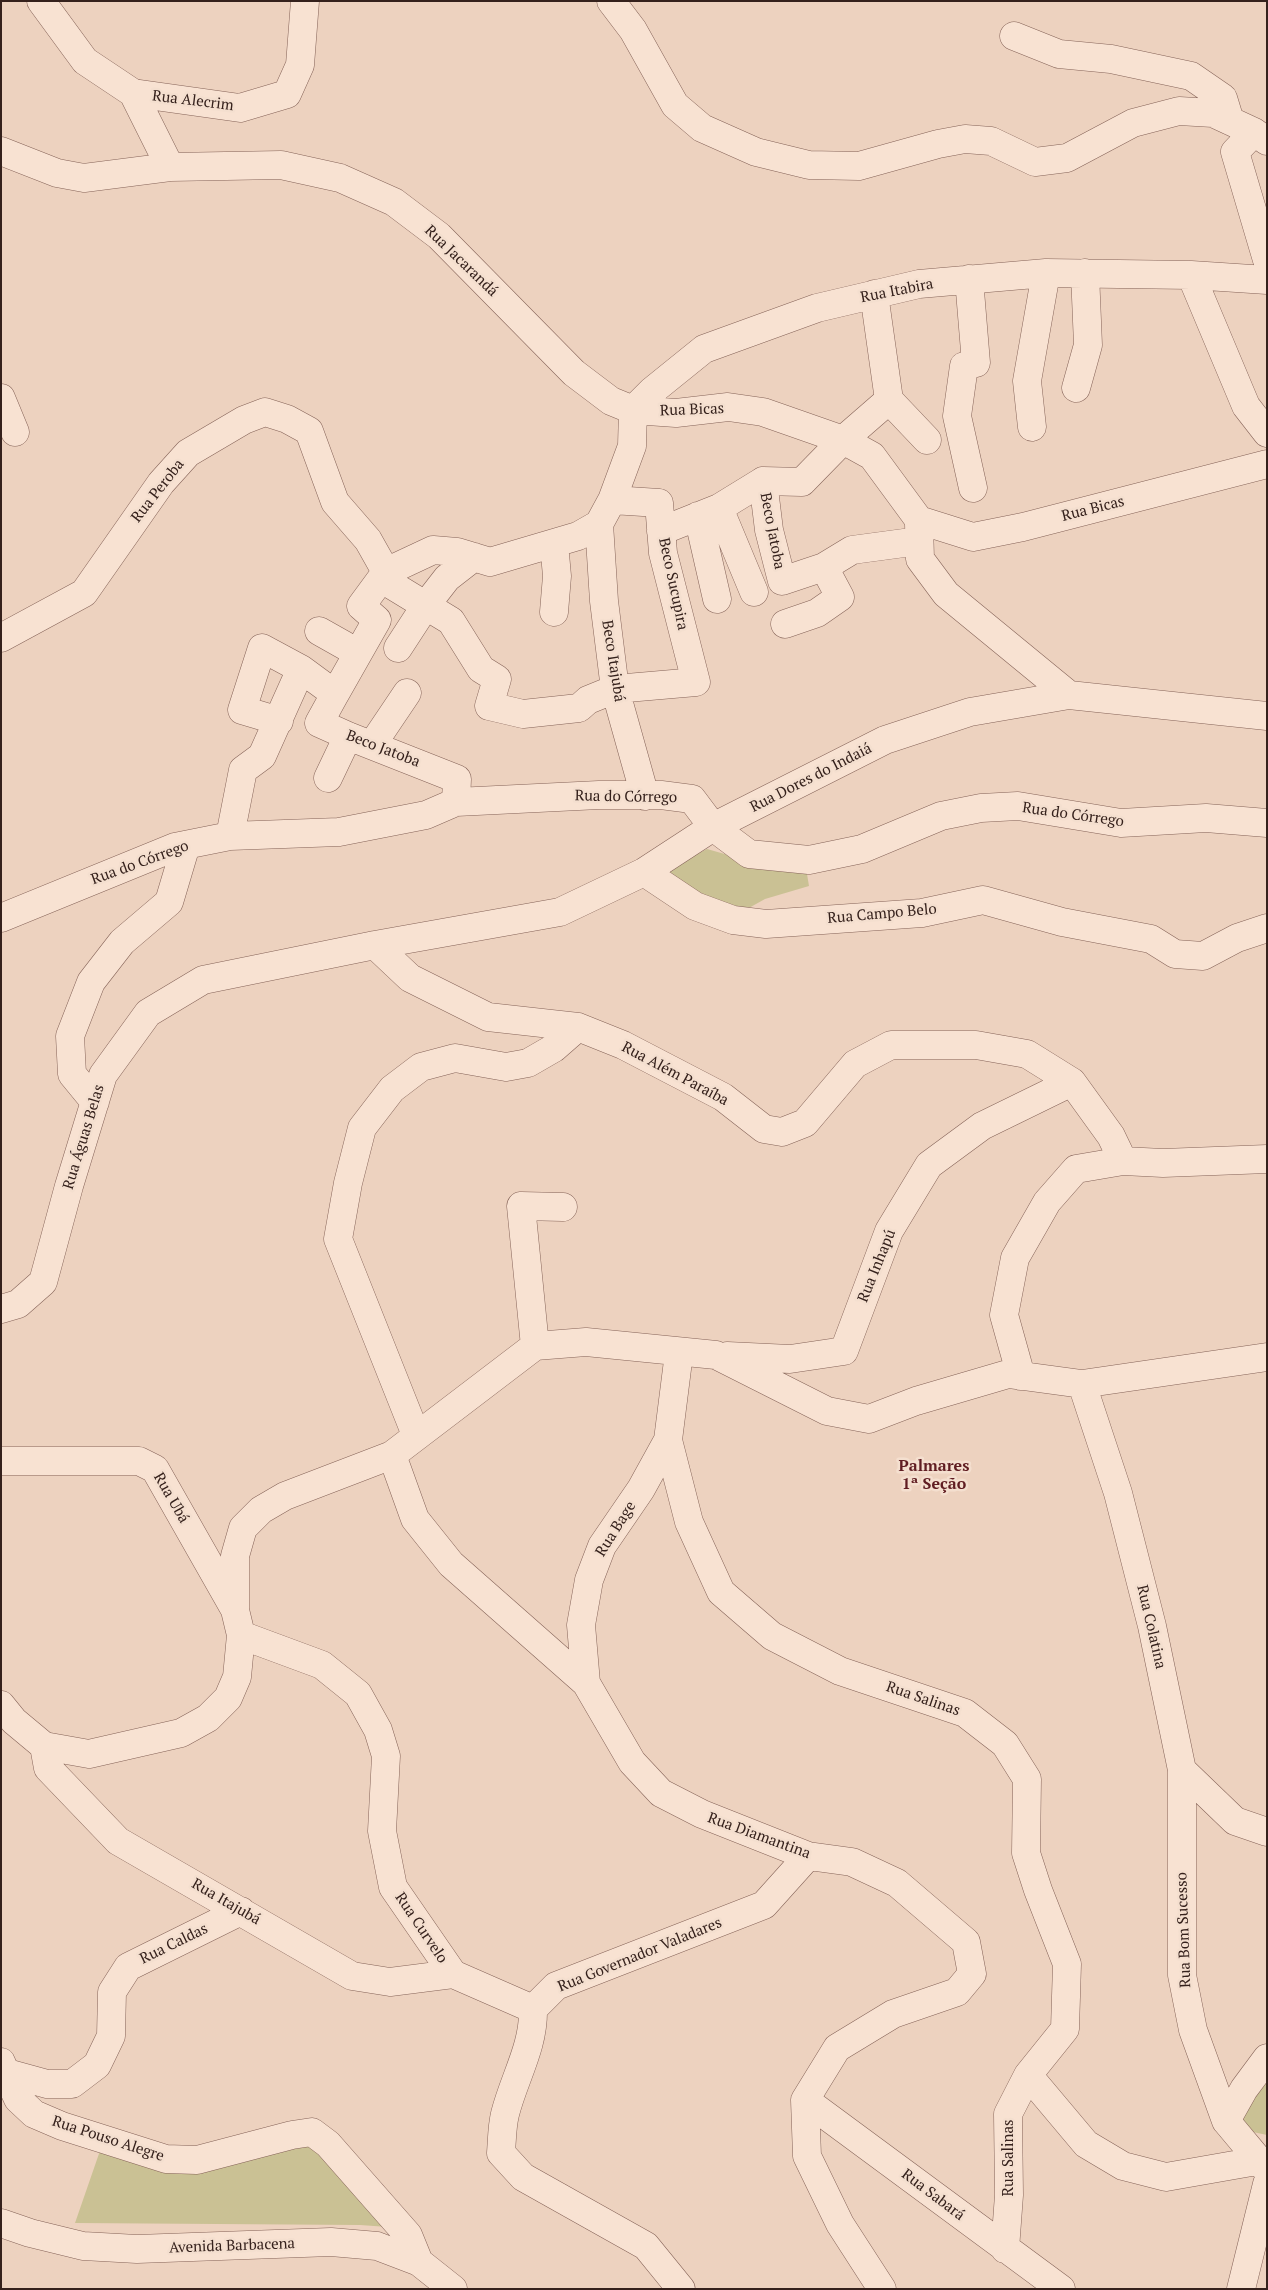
<!DOCTYPE html>
<meta charset="utf-8">
<style>
body{margin:0}
#map{position:relative;width:1268px;height:2290px;overflow:hidden;background:#edd2bf;font-family:"PT Serif",serif}
canvas{display:block}
.frame{position:absolute;inset:0;border:2px solid #35211c;pointer-events:none}
</style>
<div id="map">
<canvas width="1268" height="2290"></canvas>
<div class="frame"></div>
</div>
<script>
const c = document.querySelector('canvas').getContext('2d');
c.lineJoin = 'round';
function fill(path, color) {
  c.fillStyle = color;
  c.fill(path, 'evenodd');
}
function strokePath(path, color, width, dash) {
  c.strokeStyle = color;
  c.lineWidth = width;
  c.lineCap = dash ? 'butt' : 'round';
  c.setLineDash(dash || []);
  c.stroke(path);
}
function write(font, color, halo, rows, align = 'center') {
  c.font = font + ' "PT Serif",serif';
  c.lineWidth = 5;
  c.setLineDash([]);
  c.textBaseline = 'middle';
  c.strokeStyle = halo;
  c.fillStyle = color;
  for (const [text, x, y, turn = 0] of rows) {
    c.save();
    c.translate(x, y);
    c.rotate((+turn || 0) * Math.PI / 180);
    c.textAlign = isNaN(turn) ? turn : align;
    if (halo) c.strokeText(text, 0, 0);
    c.fillText(text, 0, 0);
    c.restore();
  }
}
const green = new Path2D(`
 M 707,849 L 777,869 L 806,868 L 809,886 L 765,899 L 738,914 L 660,873 Z
 M 1267,2070 L 1267,2135 L 1253,2132 L 1242,2124 L 1243,2111 Z
 M 312,2134 L 388,2227 L 360,2225 L 75,2223 L 102,2145 L 158,2164 Z`);
const minor = new Path2D(`
 M 41,1 L 85,61 L 133,93 L 240,108 L 287,94 L 300,65 L 305,1
 M 611,1 L 633,30 L 675,105 L 702,128 L 756,152 L 809,165 L 859,166 L 938,144 L 965,139 L 991,141 L 1035,162 L 1067,158 L 1133,123 L 1179,111 L 1213,113 L 1254,132 L 1267,141
 M 1014,36 L 1059,54 L 1111,59 L 1191,76 L 1223,98 L 1230,121
 M 133,93 L 170,167
 M 1254,132 L 1235,152 L 1267,260
 M 1,151 L 57,173 L 84,178 L 170,167 L 281,165 L 340,178 L 394,202 L 439,236 L 574,373 L 611,401 L 633,410 L 676,413 L 728,407 L 763,412 L 843,440 L 872,456 L 919,520 L 973,537 L 1023,527 L 1267,464
 M 1191,275 L 1246,406 L 1267,433
 M 969,279 L 976,363 L 964,366 L 957,416 L 973,488
 M 874,294 L 889,400 L 927,440
 M 1076,388 L 1088,345 L 1085,273
 M 1,398 L 15,432
 M 633,410 L 652,391 L 704,349 L 817,308 L 919,284 L 1046,273 L 1191,275 L 1267,280
 M 1032,427 L 1027,381 L 1046,273
 M 763,481 L 769,530 L 782,581 L 824,567 L 852,550 L 919,541
 M 719,508 L 754,592
 M 698,516 L 717,599
 M 599,524 L 604,601 L 615,689 L 645,796
 M 919,524 L 920,559 L 946,594 L 1069,695
 M 661,531 L 719,508 L 763,481 L 802,482 L 843,440 L 889,400
 M 554,543 L 557,576 L 554,612
 M 382,579 L 451,621 L 481,669 L 497,679 L 489,706 L 523,714 L 579,708 L 588,700 L 615,689 L 696,682 L 663,553 L 659,503 L 612,500
 M 785,624 L 817,613 L 840,597 L 824,567
 M 319,631 L 358,653
 M 1,638 L 84,593 L 161,483 L 188,453 L 244,420 L 265,412 L 287,419 L 309,431 L 335,502 L 368,540 L 386,572
 M 398,648 L 426,605 L 447,578 L 474,557
 M 335,694 L 319,723 L 348,736 L 457,779 L 456,802
 M 279,721 L 242,710 L 262,648 L 301,669
 M 372,745 L 407,693
 M 328,778 L 348,736
 M 230,836 L 243,770 L 262,756 L 301,669 L 335,694 L 377,620 L 361,606 L 386,572 L 433,550 L 457,552 L 490,562 L 578,536 L 599,524 L 612,500 L 632,446 L 633,410
 M 644,872 L 695,906 L 733,920 L 766,924 L 922,913 L 983,900 L 1062,922 L 1151,939 L 1175,954 L 1203,956 L 1237,938 L 1267,928
 M 1,918 L 175,847 L 230,836 L 339,832 L 426,815 L 456,802 L 599,795 L 661,795 L 692,799 L 713,827 L 749,854 L 809,860 L 862,849 L 941,816 L 981,808 L 1018,806 L 1121,823 L 1206,818 L 1267,823
 M 375,945 L 410,978 L 488,1017 L 578,1027 L 623,1045 L 723,1097 L 764,1129 L 782,1132 L 805,1123 L 855,1064 L 891,1045 L 976,1045 L 1027,1054 L 1072,1082 L 1111,1136 L 1123,1161 L 1163,1163 L 1267,1159
 M 95,1102 L 72,1074 L 70,1036 L 91,982 L 122,942 L 169,902 L 186,845
 M 1,1309 L 18,1304 L 43,1282 L 69,1186 L 103,1075 L 148,1013 L 203,980 L 375,945 L 560,912 L 644,872 L 713,827 L 885,740 L 970,712 L 1069,695 L 1267,716
 M 535,1346 L 521,1206 L 563,1207
 M 679,1353 L 668,1440 L 689,1522 L 721,1592 L 772,1636 L 840,1671 L 965,1713 L 1005,1744 L 1027,1779 L 1026,1853 L 1038,1890 L 1067,1964 L 1065,2029 L 1028,2075 L 1008,2114 L 1009,2195 L 1005,2249
 M 727,1356 L 790,1359 L 844,1351 L 889,1231 L 929,1165 L 982,1126 L 1072,1082
 M 1021,1376 L 1004,1315 L 1015,1258 L 1047,1202 L 1076,1169 L 1123,1161
 M 1082,1384 L 1118,1493 L 1152,1626 L 1182,1770 L 1182,1975 L 1193,2030 L 1226,2121 L 1267,2170
 M 416,1435 L 338,1239 L 348,1183 L 362,1128 L 392,1089 L 421,1067 L 455,1058 L 506,1067 L 528,1063 L 554,1048 L 578,1027
 M 392,1455 L 415,1519 L 451,1564 L 586,1683 L 632,1762 L 661,1793 L 702,1814 L 808,1856 L 852,1862 L 897,1883 L 966,1942 L 972,1974 L 957,1992 L 893,2014 L 837,2048 L 805,2100 L 807,2156 L 840,2224 L 882,2289
 M 1,1461 L 139,1461 L 155,1469 L 234,1608
 M 241,1635 L 322,1665 L 358,1694 L 378,1730 L 386,1756 L 382,1831 L 393,1887 L 453,1974 L 533,2009
 M 586,1683 L 581,1625 L 589,1580 L 602,1546 L 641,1489 L 668,1440
 M 1,1705 L 14,1721 L 44,1746 L 89,1754 L 181,1733 L 208,1718 L 228,1698 L 237,1677 L 241,1635 L 235,1610 L 235,1556 L 243,1528 L 261,1510 L 285,1496 L 392,1455 L 535,1346 L 586,1342 L 716,1355 L 827,1411 L 869,1419 L 916,1401 L 1008,1374 L 1082,1384 L 1267,1357
 M 44,1746 L 48,1768 L 118,1841 L 352,1976 L 390,1982 L 453,1974
 M 1182,1770 L 1235,1821 L 1267,1832
 M 1,2062 L 18,2099 L 34,2114 L 62,2126 L 166,2159 L 197,2160 L 292,2135 L 312,2132 L 328,2144 L 408,2235 L 419,2262
 M 7,2073 L 47,2084 L 72,2084 L 97,2065 L 111,2036 L 112,1992 L 128,1967 L 241,1911
 M 1028,2075 L 1086,2144 L 1123,2166 L 1166,2177 L 1257,2161
 M 805,2100 L 1061,2289
 M 1226,2121 L 1244,2089 L 1267,2058
 M 1,2223 L 30,2233 L 83,2246 L 137,2249 L 331,2242 L 377,2246 L 419,2262 L 453,2289
 M 681,2289 L 646,2246 L 523,2177 L 501,2153 C 502,2140 502,2126 505,2114 C 514,2078 534,2047 533,2009 L 556,1986 L 764,1905 L 808,1856
 M 1241,2289 L 1267,2184`);
const streetNames = [
 ["Rua Alecrim",193,101,7],
 ["Rua Jacarandá",461,261,44],
 ["Rua Itabira",897,291,-11],
 ["Rua Bicas",692,410,-2],
 ["Rua Peroba",158,491,-52],
 ["Rua Bicas",1093,509,-14],
 ["Beco Jatoba",772,531,79],
 ["Beco Sucupira",673,584,78],
 ["Beco Itajubá",613,661,81],
 ["Beco Jatoba",383,749,21],
 ["Rua Dores do Indaiá",811,778,-27],
 ["Rua do Córrego",626,797,1],
 ["Rua do Córrego",1073,815,8],
 ["Rua do Córrego",140,863,-20],
 ["Rua Campo Belo",882,914,-5],
 ["Rua Além Paraíba",675,1074,28],
 ["Rua Águas Belas",84,1137,-73],
 ["Rua Inhapú",877,1266,-68],
 ["Rua Ubá",171,1498,60],
 ["Rua Bage",616,1529,-58],
 ["Rua Colatina",1151,1627,77],
 ["Rua Salinas",923,1699,19],
 ["Rua Diamantina",759,1836,20],
 ["Rua Itajubá",226,1902,30],
 ["Rua Curvelo",421,1928,56],
 ["Rua Bom Sucesso",1184,1930,-92],
 ["Rua Caldas",174,1944,-26],
 ["Rua Governador Valadares",640,1955,-22],
 ["Rua Pouso Alegre",108,2139,18],
 ["Rua Salinas",1009,2158,-90],
 ["Rua Sabará",933,2195,37],
 ["Avenida Barbacena",232,2246,-2]
];
const neighbourhoodNames = [
 ["Palmares",934,1466],
 ["1ª Seção",934,1484]
];
fill(green, '#cac194');
strokePath(minor, '#856358', 29);
strokePath(minor, '#f8e2d2', 28);
write('15px', '#35211c', '#f4dfcf', streetNames);
write('bold 16px', '#601d22', '#f4dfcf', neighbourhoodNames);
</script>
